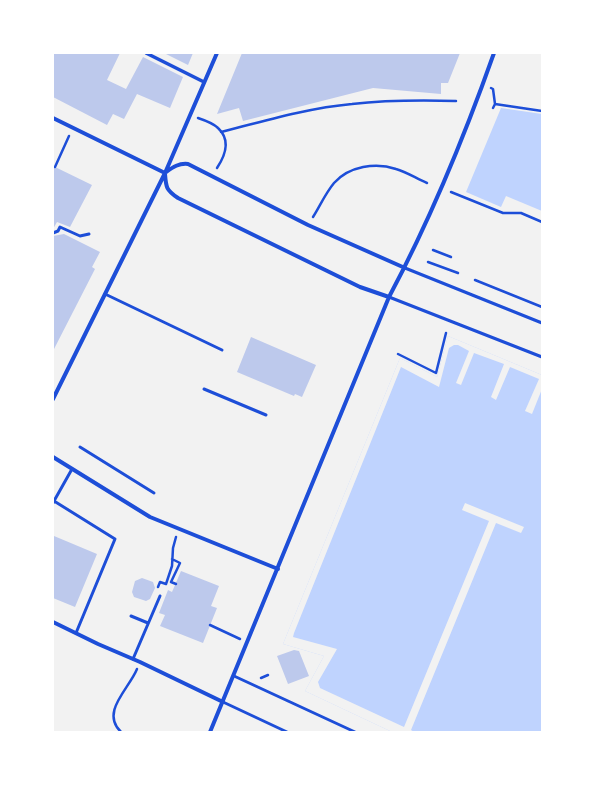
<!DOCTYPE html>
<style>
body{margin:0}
#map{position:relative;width:595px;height:785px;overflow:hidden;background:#f2f2f2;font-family:"Playfair Display",serif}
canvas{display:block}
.frame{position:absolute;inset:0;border:54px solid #fff;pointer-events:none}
</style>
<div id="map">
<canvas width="595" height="785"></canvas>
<div class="frame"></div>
</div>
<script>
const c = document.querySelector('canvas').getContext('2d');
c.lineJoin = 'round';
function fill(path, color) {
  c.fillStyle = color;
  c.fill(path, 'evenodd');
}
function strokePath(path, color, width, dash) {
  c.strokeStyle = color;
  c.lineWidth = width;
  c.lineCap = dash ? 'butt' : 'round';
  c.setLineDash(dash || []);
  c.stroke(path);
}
const water = new Path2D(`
 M 501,108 L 542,114 L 542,211 L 506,196 L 501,207 L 466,192 Z
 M 448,336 L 542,375 L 542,732 L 392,732 L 305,691 L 324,656 L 283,644 L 400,358 L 437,377 Z`);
const pier = new Path2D(`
 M 448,336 L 542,375 L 542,389 L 532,414 L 525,411 L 539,379 L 510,367 L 496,400 L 491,397 L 504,364 L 474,353 L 461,385 L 456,383 L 469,351 L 458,345 L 454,345 L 449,348 L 439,387 L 401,367 L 294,633 L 293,637 L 337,649 L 318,682 L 320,688 L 404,727 L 489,521 L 462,510 L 465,503 L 524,527 L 521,533 L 496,523 L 411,730 L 414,732 L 392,732 L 305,691 L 324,656 L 283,644 L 400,358 L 437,377 Z`);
const building = new Path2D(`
 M 53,53 L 103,53 L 106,54 L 107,53 L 120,53 L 107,80 L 126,89 L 143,57 L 183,77 L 170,108 L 137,94 L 124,119 L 113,114 L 107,125 L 53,97 Z
 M 164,53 L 193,53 L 188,65 Z
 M 242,53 L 460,53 L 448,83 L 441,83 L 441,94 L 373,88 L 243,121 L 239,108 L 217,114 Z
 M 53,166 L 92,185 L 70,227 L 57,222 L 53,229 Z
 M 64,234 L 100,252 L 92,267 L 95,269 L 53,351 L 53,236 Z
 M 251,337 L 316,365 L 302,397 L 295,394 L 294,396 L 237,372 Z
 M 54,536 L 97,554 L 75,607 L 53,598 L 53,540 Z
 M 181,571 L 219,586 L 211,606 L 217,608 L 203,643 L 160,626 L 165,615 L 159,613 L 168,590 L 172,592 Z
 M 142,578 L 153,582 L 155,588 L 150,599 L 146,601 L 134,597 L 132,592 L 135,581 Z
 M 294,650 L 299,651 L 309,676 L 288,684 L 277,656 Z`);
const path = new Path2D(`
 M 491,88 L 493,89 L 495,104 L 493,108
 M 495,104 L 542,111
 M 198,118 C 204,120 213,123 218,128 C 231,140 225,156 217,168
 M 221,132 C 264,121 308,108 352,104 C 387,100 421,100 456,101
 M 55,167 L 69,136
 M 451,192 L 503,213 L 521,213 L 542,222
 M 313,217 C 320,206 325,194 334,183 C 349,166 376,162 396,169 C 407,172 417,179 427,183
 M 433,250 L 451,257
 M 428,262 L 458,273
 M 475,280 L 542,307
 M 398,354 L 436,373 L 446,333
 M 172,559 L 180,563 L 171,582 L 176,584
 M 158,587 L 160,582 L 166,584 L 172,566 L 173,548 L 176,537
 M 210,625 L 240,639
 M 261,678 L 268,675
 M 121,732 C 100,712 129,689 137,669`);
const service = new Path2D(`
 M 53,233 L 58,231 L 60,227 L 80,236 L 89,234
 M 405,268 L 542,323
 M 105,294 L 222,350
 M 389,297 L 542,357
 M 204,389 L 266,415
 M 80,447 L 154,493
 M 54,501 L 72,469
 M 53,503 L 54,501 L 115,539 L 76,633
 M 131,616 L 148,623
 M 133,659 L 160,596
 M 234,676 L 355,732
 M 223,702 L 287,732`);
const pedestrian = new Path2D(`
 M 146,53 L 204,82`);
const minor = new Path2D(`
 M 53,118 L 165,173
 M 166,172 C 173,167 179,163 188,164 L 308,225 L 405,268
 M 165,174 C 166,187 166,190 178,198 L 360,287 L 389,297
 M 53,399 L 165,173 L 217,53
 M 53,457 L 150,517 L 278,569
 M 53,622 L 98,644 L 140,662 L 223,702
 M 210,732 L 389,297 C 430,220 465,135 494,53`);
fill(water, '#bfd3fe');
fill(pier, '#f2f2f2');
fill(building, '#bdc9ec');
strokePath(path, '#1d4ed8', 2.5);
strokePath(service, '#1d4ed8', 3);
strokePath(pedestrian, '#1d4ed8', 3.5);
strokePath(minor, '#1d4ed8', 4);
</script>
